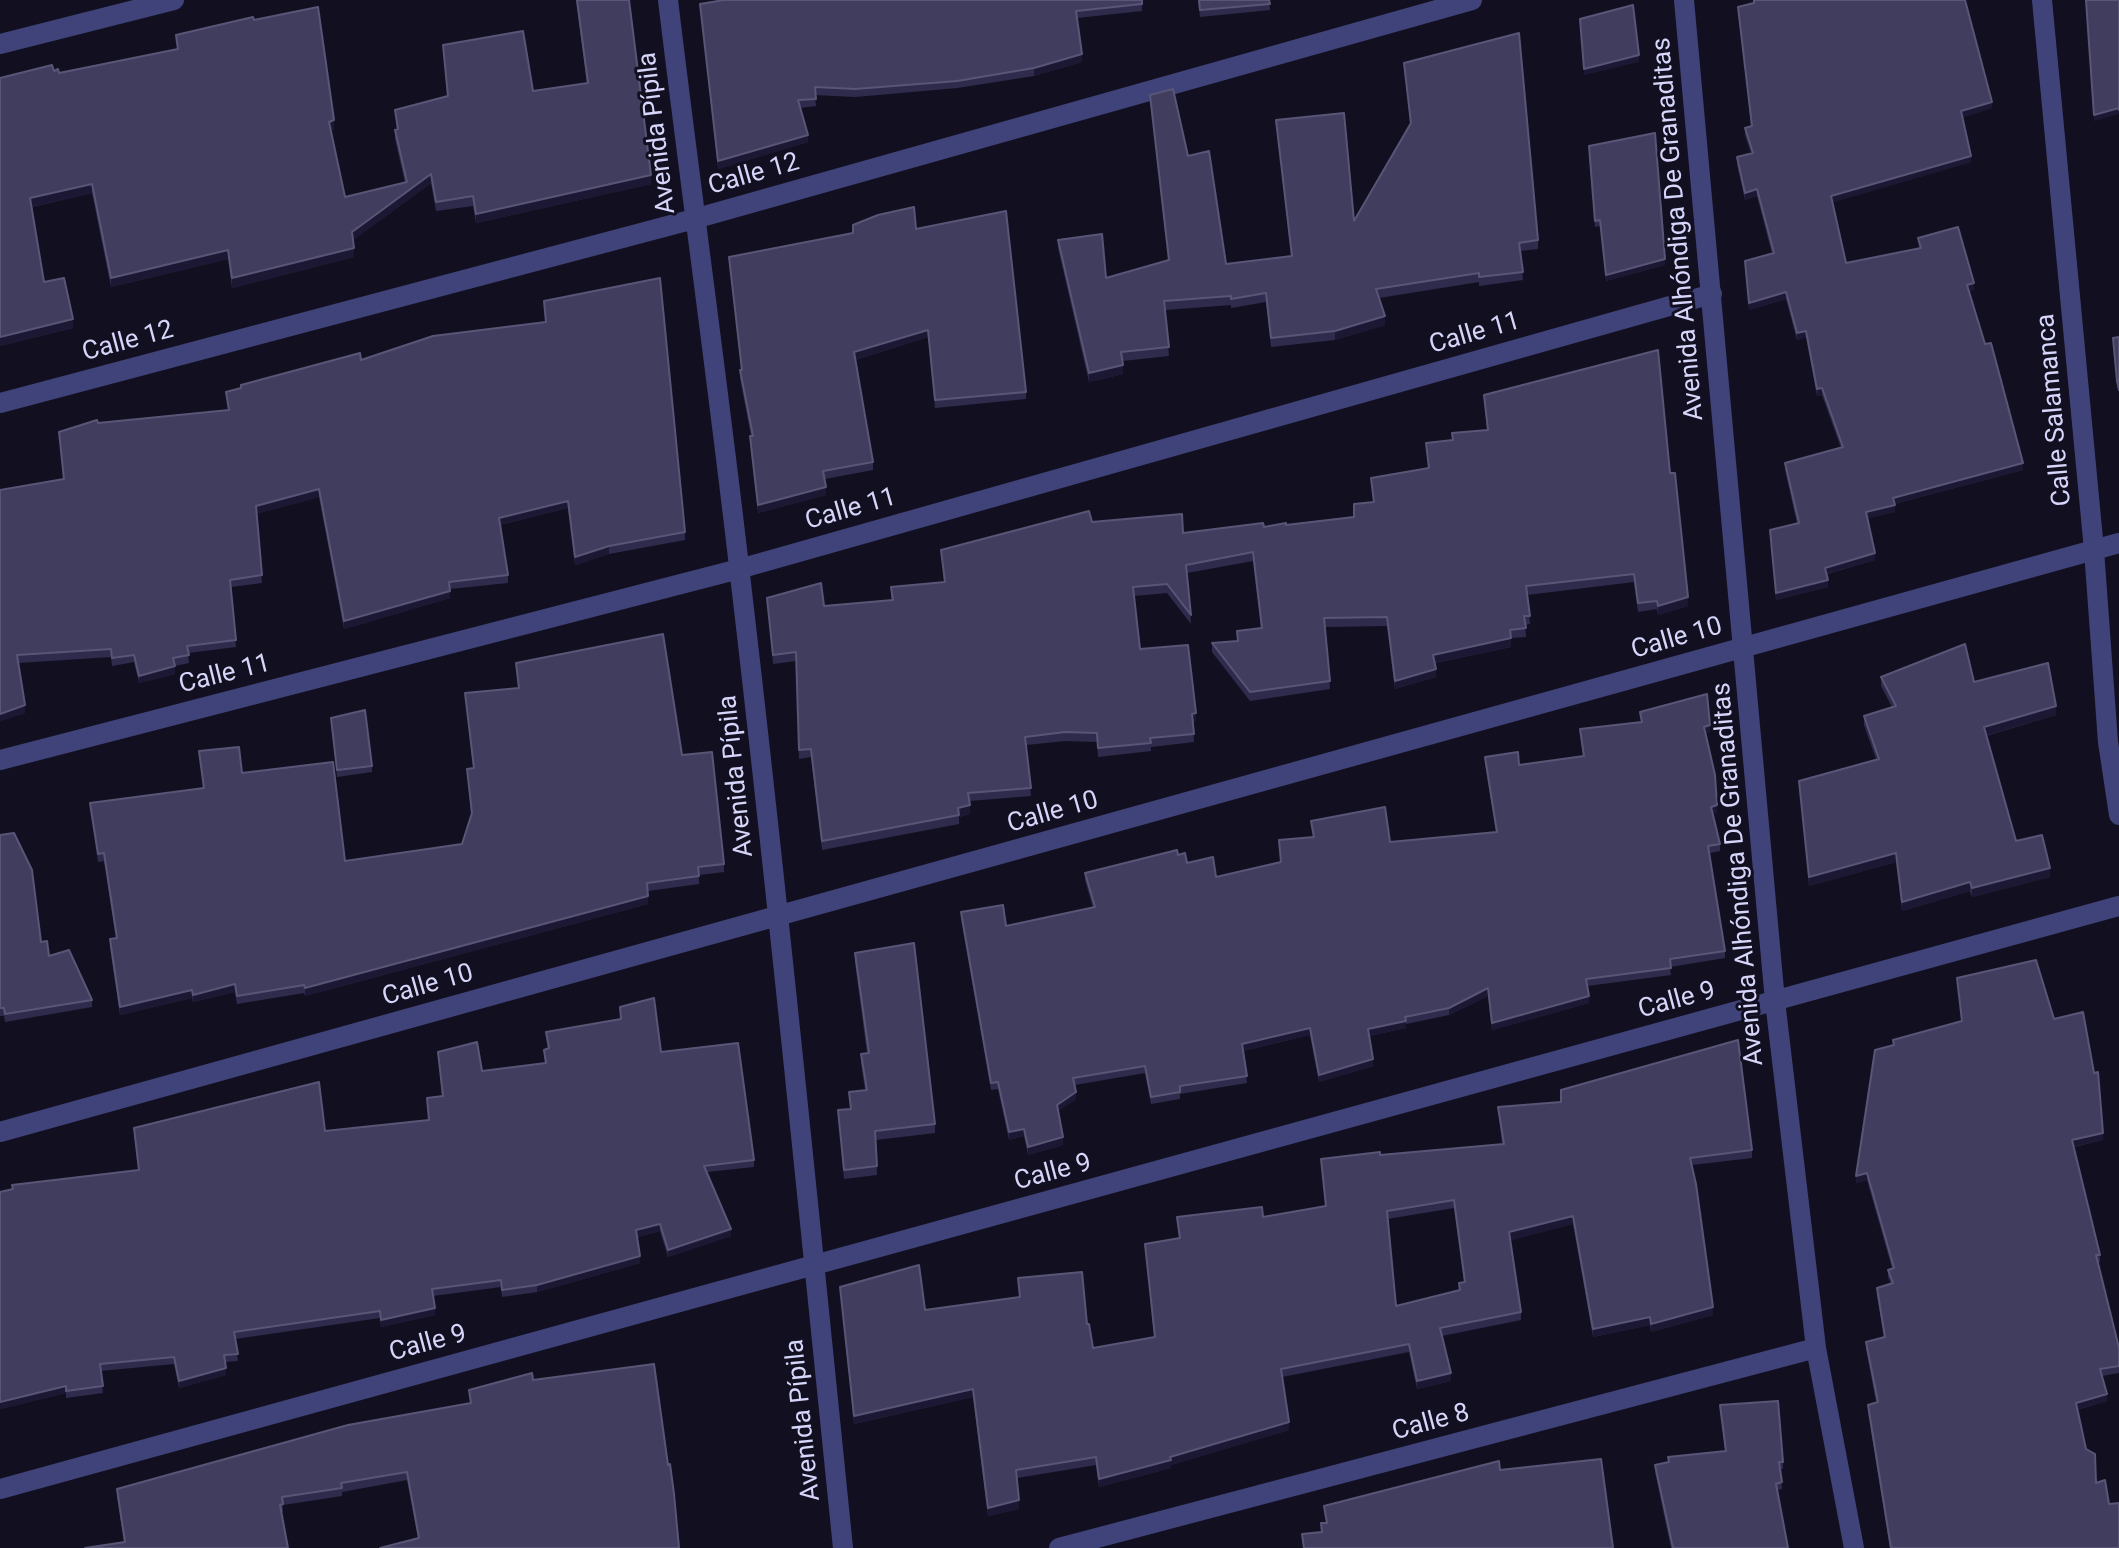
<!DOCTYPE html>
<meta charset="utf-8">
<style>
body{margin:0}
canvas{display:block;background:#121020}
</style>
<canvas width="2119" height="1548"></canvas>
<script>
const c = document.querySelector('canvas').getContext('2d');
c.lineJoin = 'round';
function strokePath(path, color, width, dash) {
  c.strokeStyle = color;
  c.lineWidth = width;
  c.lineCap = dash ? 'butt' : 'round';
  c.setLineDash(dash || []);
  c.stroke(path);
}
function fill(path, color) {
  c.fillStyle = color;
  c.fill(path, 'evenodd');
}
function write(font, color, halo, rows, align = 'center') {
  c.font = font + ' Roboto,sans-serif';
  c.lineWidth = 6;
  c.setLineDash([]);
  c.textBaseline = 'middle';
  c.strokeStyle = halo;
  c.fillStyle = color;
  for (const [text, x, y, turn = 0] of rows) {
    c.save();
    c.translate(x, y);
    c.rotate((+turn || 0) * Math.PI / 180);
    c.textAlign = isNaN(turn) ? turn : align;
    if (halo) c.strokeText(text, 0, 0);
    c.fillText(text, 0, 0);
    c.restore();
  }
}
const minor = new Path2D(`
 M 668,0 C 691,192 718,383 740,575 C 778,899 810,1223 843,1548
 M 1684,0 L 1775,1001 L 1816,1348 L 1854,1548
 M 2042,0 L 2094,550 L 2108,742 L 2119,815
 M 0,44 L 174,0
 M 0,403 L 694,219 L 1472,0
 M 0,760 L 739,569 L 1712,294
 M 0,1132 L 2119,543
 M 0,1489 L 2119,906
 M 1059,1548 L 1816,1348`);
const wall = new Path2D(`
 M 576,0 L 629,0 L 651,184 L 476,223 L 473,206 L 436,211 L 431,183 L 353,240 L 354,257 L 232,288 L 228,259 L 111,287 L 92,193 L 32,207 L 44,282 L 73,328 L 0,346 L 0,78 L 54,71 L 59,73 L 177,49 L 176,35 L 254,20 L 334,130 L 331,130 L 345,197 L 405,183 L 395,139 L 395,130 L 397,130 L 395,110 L 447,96 L 443,45 L 533,91 L 587,83 Z
 M 1198,0 L 1269,0 L 1270,10 L 1200,17 Z
 M 1753,0 L 1965,0 L 1992,108 L 1962,117 L 1971,162 L 1832,202 L 1846,263 L 1919,249 L 1918,238 L 1974,290 L 1969,291 L 2023,470 L 1894,504 L 1895,512 L 1867,518 L 1875,560 L 1827,574 L 1828,587 L 1776,600 L 1770,530 L 1797,523 L 1785,470 L 1785,463 L 1841,448 L 1822,395 L 1817,396 L 1806,337 L 1797,340 L 1786,299 L 1749,310 L 1745,268 L 1772,254 L 1757,196 L 1745,200 L 1737,164 L 1737,157 L 1751,153 L 1745,135 L 1745,128 L 1751,126 L 1738,7 L 1753,3 Z
 M 700,4 L 1142,4 L 1142,11 L 1077,18 L 1082,62 L 1034,76 L 957,88 L 855,97 L 815,95 L 816,106 L 800,108 L 808,142 L 718,169 Z
 M 1404,63 L 1538,240 L 1538,249 L 1520,251 L 1523,280 L 1479,286 L 1479,282 L 1379,298 L 1385,325 L 1335,340 L 1271,347 L 1266,302 L 1231,308 L 1231,305 L 1165,310 L 1169,356 L 1122,361 L 1123,374 L 1089,382 L 1058,248 L 1058,240 L 1106,278 L 1168,260 L 1150,95 L 1188,156 L 1226,264 L 1291,256 L 1276,120 L 1354,221 L 1410,125 Z
 M 1589,152 L 1665,265 L 1606,281 L 1600,226 L 1595,227 Z
 M 916,229 L 1026,392 L 1026,399 L 935,408 L 928,337 L 855,360 L 873,462 L 873,470 L 825,479 L 826,495 L 758,513 L 750,444 L 750,436 L 751,436 L 740,378 L 740,370 L 741,370 L 729,257 Z
 M 544,301 L 685,532 L 685,540 L 609,554 L 575,565 L 568,508 L 500,525 L 508,575 L 508,583 L 450,589 L 450,598 L 344,629 L 319,497 L 256,514 L 262,583 L 231,587 L 236,647 L 188,653 L 189,663 L 175,666 L 175,674 L 139,683 L 134,662 L 112,666 L 111,657 L 18,663 L 25,713 L 0,721 L 63,479 L 59,432 L 98,423 L 228,410 L 226,392 L 361,360 L 545,322 Z
 M 1484,395 L 1670,473 L 1688,606 L 1658,615 L 1657,609 L 1638,612 L 1634,582 L 1527,595 L 1530,624 L 1525,625 L 1526,637 L 1511,638 L 1511,647 L 1435,663 L 1436,677 L 1395,689 L 1387,626 L 1325,627 L 1330,689 L 1250,701 L 1212,652 L 1212,643 L 1237,641 L 1237,631 L 1261,628 L 1253,561 L 1187,573 L 1191,624 L 1167,593 L 1134,596 L 1140,649 L 1196,721 L 1193,722 L 1194,742 L 1151,747 L 1151,751 L 1098,757 L 1097,742 L 1065,741 L 1026,745 L 1031,796 L 969,801 L 970,814 L 959,817 L 959,824 L 822,850 L 811,757 L 799,759 L 796,661 L 773,664 L 767,598 L 824,606 L 891,600 L 891,587 L 944,582 L 941,550 L 1092,522 L 1183,533 L 1286,525 L 1354,517 L 1373,502 L 1371,478 L 1428,468 L 1426,443 L 1452,440 L 1452,433 L 1487,430 Z
 M 516,663 L 682,755 L 724,864 L 724,872 L 699,875 L 699,884 L 648,891 L 648,904 L 305,996 L 304,993 L 237,1004 L 235,992 L 193,1002 L 192,998 L 120,1015 L 110,947 L 110,939 L 116,938 L 104,861 L 98,862 L 90,803 L 203,788 L 199,751 L 242,773 L 345,861 L 462,844 L 471,815 L 467,769 L 473,768 L 465,693 L 518,688 Z
 M 1881,677 L 1974,682 L 2056,715 L 1986,736 L 2016,841 L 2050,877 L 1972,897 L 1970,891 L 1902,911 L 1896,862 L 1809,886 L 1799,781 L 1876,759 L 1864,725 L 1864,716 L 1892,707 L 1881,686 Z
 M 1640,712 L 1710,732 L 1705,734 L 1717,812 L 1713,813 L 1720,844 L 1720,851 L 1710,853 L 1725,951 L 1725,958 L 1670,967 L 1671,975 L 1587,986 L 1589,1003 L 1492,1030 L 1488,996 L 1449,1015 L 1406,1024 L 1406,1028 L 1369,1036 L 1373,1066 L 1319,1082 L 1310,1035 L 1243,1051 L 1247,1083 L 1180,1094 L 1180,1099 L 1151,1104 L 1145,1073 L 1075,1085 L 1076,1099 L 1058,1111 L 1063,1145 L 1028,1155 L 1024,1136 L 1009,1140 L 998,1089 L 991,1090 L 961,919 L 961,912 L 1006,926 L 1093,908 L 1085,880 L 1085,873 L 1178,855 L 1187,863 L 1216,877 L 1281,862 L 1279,840 L 1313,837 L 1311,821 L 1390,842 L 1496,832 L 1485,764 L 1485,757 L 1519,765 L 1583,756 L 1580,729 L 1641,722 Z
 M 331,718 L 372,766 L 372,772 L 337,777 Z
 M 0,835 L 41,942 L 49,956 L 92,1000 L 92,1007 L 5,1022 L 4,1016 L 0,1016 Z
 M 855,953 L 935,1124 L 935,1133 L 876,1140 L 877,1175 L 844,1179 L 838,1110 L 850,1109 L 865,1090 L 861,1063 L 861,1054 L 867,1053 L 855,962 Z
 M 1957,978 L 2054,1019 L 2103,1140 L 2074,1147 L 2100,1255 L 2100,1262 L 2098,1262 L 2119,1348 L 2119,1373 L 2102,1376 L 2107,1401 L 2077,1410 L 2086,1449 L 2096,1483 L 2109,1504 L 2119,1548 L 1890,1548 L 1868,1412 L 1868,1405 L 1876,1402 L 1866,1349 L 1866,1342 L 1884,1338 L 1877,1295 L 1877,1288 L 1891,1284 L 1888,1277 L 1888,1270 L 1892,1268 L 1867,1180 L 1856,1183 L 1893,1045 L 1893,1040 L 1962,1021 Z
 M 620,1007 L 661,1052 L 754,1160 L 754,1167 L 707,1172 L 731,1236 L 668,1257 L 660,1231 L 637,1237 L 640,1263 L 537,1292 L 502,1297 L 501,1287 L 433,1296 L 435,1315 L 381,1327 L 380,1318 L 235,1339 L 238,1361 L 225,1362 L 226,1375 L 179,1388 L 174,1364 L 100,1371 L 103,1393 L 66,1398 L 66,1393 L 0,1409 L 0,1192 L 12,1189 L 12,1185 L 138,1170 L 134,1128 L 325,1131 L 429,1121 L 427,1098 L 442,1097 L 438,1052 L 482,1071 L 545,1063 L 544,1050 L 548,1049 L 546,1032 L 620,1019 Z
 M 1498,1107 L 1752,1150 L 1752,1158 L 1692,1165 L 1713,1315 L 1651,1332 L 1650,1325 L 1593,1337 L 1573,1224 L 1510,1240 L 1521,1312 L 1521,1320 L 1442,1336 L 1451,1381 L 1417,1389 L 1409,1352 L 1282,1377 L 1289,1430 L 1171,1465 L 1171,1468 L 1099,1487 L 1096,1465 L 1017,1478 L 1019,1509 L 988,1516 L 973,1397 L 854,1424 L 840,1287 L 925,1310 L 1019,1297 L 1018,1278 L 1087,1324 L 1093,1348 L 1154,1337 L 1145,1244 L 1179,1238 L 1177,1217 L 1263,1217 L 1325,1206 L 1321,1159 L 1380,1155 L 1502,1144 ZM 1454,1208 L 1464,1282 L 1459,1283 L 1459,1291 L 1396,1306 L 1387,1219 Z
 M 533,1380 L 679,1548 L 418,1538 L 407,1480 L 342,1492 L 342,1496 L 283,1505 L 283,1512 L 124,1542 L 117,1497 L 117,1489 L 470,1403 L 469,1390 Z
 M 1720,1405 L 1783,1462 L 1783,1469 L 1780,1469 L 1782,1489 L 1777,1490 L 1788,1548 L 1671,1548 L 1655,1472 L 1655,1465 L 1725,1451 Z`);
const shadedWall = new Path2D(`
 M 1082,54 L 1082,62 L 1034,76 L 1034,68 Z
 M 1639,55 L 1639,62 L 1584,75 L 1584,69 Z
 M 1992,102 L 1992,108 L 1961,118 L 1961,111 Z
 M 2119,108 L 2119,114 L 2094,121 L 2094,115 Z
 M 334,120 L 334,130 L 329,131 L 329,122 Z
 M 808,135 L 808,142 L 718,169 L 718,161 Z
 M 1971,156 L 1971,162 L 1831,203 L 1831,196 Z
 M 431,174 L 431,183 L 352,241 L 352,232 Z
 M 651,175 L 651,184 L 476,223 L 476,214 Z
 M 92,184 L 92,193 L 30,207 L 30,198 Z
 M 1757,189 L 1757,196 L 1745,200 L 1745,193 Z
 M 354,248 L 354,257 L 232,288 L 232,278 Z
 M 228,250 L 228,259 L 111,287 L 111,278 Z
 M 1665,259 L 1665,265 L 1606,281 L 1606,275 Z
 M 1974,283 L 1974,290 L 1967,292 L 1967,285 Z
 M 1786,292 L 1786,299 L 1749,310 L 1749,303 Z
 M 1385,316 L 1385,325 L 1335,340 L 1335,331 Z
 M 73,319 L 73,328 L 0,346 L 0,337 Z
 M 928,330 L 928,337 L 854,360 L 854,352 Z
 M 1806,331 L 1806,337 L 1797,340 L 1797,333 Z
 M 1123,365 L 1123,374 L 1089,382 L 1089,373 Z
 M 1822,388 L 1822,395 L 1817,396 L 1817,389 Z
 M 2023,463 L 2023,470 L 1893,504 L 1893,498 Z
 M 826,487 L 826,495 L 758,513 L 758,505 Z
 M 319,489 L 319,497 L 256,514 L 256,506 Z
 M 568,501 L 568,508 L 499,525 L 499,518 Z
 M 1895,505 L 1895,512 L 1866,519 L 1866,512 Z
 M 609,546 L 609,554 L 575,565 L 575,557 Z
 M 1875,553 L 1875,560 L 1825,574 L 1825,568 Z
 M 1828,580 L 1828,587 L 1776,600 L 1776,593 Z
 M 450,591 L 450,598 L 344,629 L 344,621 Z
 M 1688,597 L 1688,606 L 1658,615 L 1658,606 Z
 M 1511,638 L 1511,647 L 1433,663 L 1433,655 Z
 M 175,666 L 175,674 L 139,683 L 139,676 Z
 M 1436,669 L 1436,677 L 1395,689 L 1395,681 Z
 M 25,705 L 25,713 L 0,721 L 0,714 Z
 M 2056,706 L 2056,715 L 1984,736 L 1984,727 Z
 M 1196,713 L 1196,721 L 1192,722 L 1192,714 Z
 M 1710,725 L 1710,732 L 1704,734 L 1704,727 Z
 M 970,805 L 970,814 L 959,817 L 958,808 Z
 M 1717,805 L 1717,812 L 1711,814 L 1711,807 Z
 M 1896,853 L 1896,862 L 1809,886 L 1809,877 Z
 M 2050,868 L 2050,877 L 1972,897 L 1972,888 Z
 M 1970,882 L 1970,891 L 1902,911 L 1902,902 Z
 M 648,896 L 648,904 L 305,996 L 305,988 Z
 M 235,984 L 235,992 L 193,1002 L 193,995 Z
 M 1488,988 L 1488,996 L 1449,1015 L 1449,1008 Z
 M 192,990 L 192,998 L 120,1015 L 120,1007 Z
 M 1589,996 L 1589,1003 L 1492,1030 L 1492,1023 Z
 M 1406,1021 L 1406,1028 L 1368,1036 L 1368,1029 Z
 M 1310,1028 L 1310,1035 L 1242,1051 L 1242,1044 Z
 M 1373,1059 L 1373,1066 L 1319,1082 L 1319,1075 Z
 M 1076,1092 L 1076,1099 L 1057,1112 L 1057,1105 Z
 M 1024,1129 L 1024,1136 L 1009,1140 L 1009,1132 Z
 M 2103,1133 L 2103,1140 L 2072,1147 L 2072,1140 Z
 M 1063,1137 L 1063,1145 L 1028,1155 L 1028,1147 Z
 M 1867,1173 L 1867,1180 L 1856,1183 L 1856,1176 Z
 M 1573,1216 L 1573,1224 L 1509,1241 L 1509,1232 Z
 M 660,1224 L 660,1231 L 636,1237 L 636,1230 Z
 M 731,1229 L 731,1236 L 668,1257 L 668,1250 Z
 M 640,1256 L 640,1263 L 537,1292 L 537,1285 Z
 M 1713,1307 L 1713,1315 L 1651,1332 L 1651,1324 Z
 M 435,1308 L 435,1315 L 381,1327 L 381,1320 Z
 M 1650,1317 L 1650,1325 L 1593,1337 L 1593,1329 Z
 M 226,1368 L 226,1375 L 179,1388 L 179,1381 Z
 M 1451,1373 L 1451,1381 L 1417,1389 L 1417,1381 Z
 M 66,1386 L 66,1393 L 0,1409 L 0,1402 Z
 M 973,1389 L 973,1397 L 854,1424 L 854,1416 Z
 M 2107,1394 L 2107,1401 L 2076,1410 L 2076,1403 Z
 M 1289,1422 L 1289,1430 L 1171,1465 L 1171,1468 L 1099,1487 L 1099,1479 Z
 M 1019,1500 L 1019,1509 L 988,1516 L 988,1508 Z`);
const building = new Path2D(`
 M 577,0 L 629,0 L 651,175 L 476,214 L 473,196 L 436,202 L 431,174 L 352,232 L 354,248 L 232,278 L 228,250 L 111,278 L 92,184 L 30,198 L 44,282 L 64,278 L 73,319 L 0,337 L 0,78 L 52,65 L 54,71 L 58,69 L 59,73 L 178,49 L 176,35 L 253,17 L 254,20 L 318,7 L 334,120 L 329,122 L 345,197 L 407,182 L 395,130 L 398,129 L 395,110 L 448,96 L 443,45 L 523,31 L 533,91 L 588,83 Z
 M 724,0 L 1142,0 L 1142,4 L 1076,11 L 1082,54 L 1034,68 L 957,81 L 855,89 L 815,87 L 816,99 L 798,100 L 808,135 L 718,161 L 700,4 Z
 M 1199,0 L 1269,0 L 1270,4 L 1200,10 Z
 M 1754,0 L 1965,0 L 1992,102 L 1961,111 L 1971,156 L 1831,196 L 1846,263 L 1921,248 L 1918,238 L 1958,227 L 1974,283 L 1967,285 L 1985,344 L 1991,343 L 2023,463 L 1893,498 L 1895,505 L 1866,512 L 1875,553 L 1825,568 L 1828,580 L 1776,593 L 1770,530 L 1799,523 L 1785,463 L 1843,447 L 1822,388 L 1817,389 L 1806,331 L 1797,333 L 1786,292 L 1749,303 L 1745,261 L 1774,253 L 1757,189 L 1745,193 L 1737,157 L 1753,153 L 1745,128 L 1752,126 L 1738,7 L 1754,3 Z
 M 2086,0 L 2119,0 L 2119,110 L 2119,108 L 2094,115 Z
 M 1633,5 L 1639,55 L 1584,69 L 1580,19 Z
 M 1519,33 L 1538,240 L 1519,243 L 1523,272 L 1479,277 L 1479,273 L 1376,289 L 1385,316 L 1335,331 L 1271,338 L 1266,293 L 1231,299 L 1231,296 L 1164,301 L 1169,347 L 1121,352 L 1123,365 L 1089,373 L 1058,240 L 1102,234 L 1106,278 L 1169,260 L 1150,95 L 1173,89 L 1188,156 L 1209,151 L 1226,264 L 1292,256 L 1276,120 L 1344,113 L 1354,221 L 1411,123 L 1404,63 Z
 M 1655,133 L 1665,259 L 1606,275 L 1600,220 L 1595,221 L 1589,146 Z
 M 914,207 L 916,229 L 1006,211 L 1026,392 L 935,400 L 928,330 L 854,352 L 873,462 L 823,471 L 826,487 L 758,505 L 750,436 L 753,436 L 740,370 L 742,370 L 729,257 L 853,233 L 853,225 L 878,215 Z
 M 660,278 L 685,532 L 609,546 L 575,557 L 568,501 L 499,518 L 508,575 L 449,582 L 450,591 L 344,621 L 319,489 L 256,506 L 262,575 L 230,580 L 236,640 L 187,646 L 189,655 L 173,658 L 175,666 L 139,676 L 134,655 L 112,658 L 111,649 L 17,655 L 25,705 L 0,714 L 0,490 L 64,479 L 59,432 L 97,420 L 98,423 L 229,410 L 226,392 L 241,388 L 241,385 L 360,353 L 361,360 L 433,336 L 546,322 L 544,301 Z
 M 2119,337 L 2119,390 L 2117,381 L 2113,338 Z
 M 1658,350 L 1670,473 L 1675,473 L 1688,597 L 1658,606 L 1657,601 L 1638,603 L 1634,574 L 1526,586 L 1530,616 L 1524,616 L 1526,628 L 1510,630 L 1511,638 L 1433,655 L 1436,669 L 1395,681 L 1387,617 L 1324,618 L 1330,681 L 1250,692 L 1212,643 L 1238,641 L 1237,631 L 1262,628 L 1253,552 L 1186,565 L 1191,615 L 1167,584 L 1133,587 L 1140,649 L 1188,645 L 1196,713 L 1192,714 L 1194,734 L 1150,738 L 1151,743 L 1098,748 L 1097,733 L 1065,732 L 1025,737 L 1031,788 L 968,793 L 970,805 L 958,808 L 959,815 L 822,841 L 811,749 L 799,750 L 796,652 L 773,655 L 767,598 L 821,583 L 824,606 L 893,600 L 891,587 L 945,582 L 941,550 L 1089,511 L 1092,522 L 1182,514 L 1183,533 L 1263,523 L 1264,527 L 1286,523 L 1286,525 L 1354,517 L 1354,504 L 1374,502 L 1371,478 L 1429,468 L 1426,443 L 1453,440 L 1452,433 L 1488,430 L 1484,395 Z
 M 663,634 L 682,755 L 712,752 L 724,864 L 698,867 L 699,876 L 647,883 L 648,896 L 305,988 L 304,985 L 237,996 L 235,984 L 193,995 L 192,990 L 120,1007 L 110,939 L 117,938 L 104,853 L 98,854 L 90,803 L 204,788 L 199,751 L 239,747 L 242,773 L 333,762 L 345,861 L 462,844 L 472,813 L 467,769 L 474,768 L 465,693 L 519,688 L 516,663 Z
 M 1965,644 L 1974,682 L 2048,663 L 2056,706 L 1984,727 L 2016,841 L 2042,835 L 2050,868 L 1972,888 L 1970,882 L 1902,902 L 1896,853 L 1809,877 L 1799,781 L 1879,759 L 1864,716 L 1896,706 L 1881,677 Z
 M 1707,694 L 1710,725 L 1704,727 L 1715,775 L 1717,805 L 1711,807 L 1720,844 L 1708,846 L 1725,951 L 1670,959 L 1671,968 L 1586,979 L 1589,996 L 1492,1023 L 1488,988 L 1449,1008 L 1405,1017 L 1406,1021 L 1368,1029 L 1373,1059 L 1319,1075 L 1310,1028 L 1242,1044 L 1247,1076 L 1180,1086 L 1180,1092 L 1151,1097 L 1145,1066 L 1073,1078 L 1076,1092 L 1057,1105 L 1063,1137 L 1028,1147 L 1024,1129 L 1009,1132 L 998,1082 L 991,1083 L 961,912 L 1003,905 L 1006,926 L 1095,907 L 1085,873 L 1177,850 L 1178,855 L 1185,853 L 1187,863 L 1213,857 L 1216,877 L 1281,862 L 1279,840 L 1314,837 L 1311,821 L 1385,807 L 1390,842 L 1497,832 L 1485,757 L 1518,752 L 1519,765 L 1584,756 L 1580,729 L 1642,722 L 1640,712 Z
 M 365,710 L 372,766 L 337,770 L 331,718 Z
 M 14,833 L 32,870 L 41,942 L 47,941 L 49,956 L 69,950 L 92,1000 L 5,1014 L 4,1008 L 0,1008 L 0,835 Z
 M 914,943 L 935,1124 L 875,1131 L 877,1166 L 844,1170 L 838,1110 L 851,1109 L 849,1092 L 867,1090 L 861,1054 L 869,1053 L 855,953 Z
 M 2036,960 L 2054,1019 L 2083,1012 L 2094,1073 L 2098,1072 L 2103,1133 L 2072,1140 L 2100,1255 L 2096,1255 L 2119,1348 L 2119,1366 L 2100,1369 L 2107,1394 L 2076,1403 L 2086,1449 L 2095,1454 L 2096,1483 L 2105,1480 L 2109,1504 L 2119,1503 L 2119,1548 L 1891,1548 L 1868,1405 L 1878,1402 L 1866,1342 L 1885,1337 L 1877,1288 L 1893,1283 L 1888,1270 L 1894,1268 L 1867,1173 L 1856,1176 L 1875,1050 L 1894,1045 L 1893,1040 L 1962,1021 L 1957,978 Z
 M 654,998 L 661,1052 L 738,1043 L 754,1160 L 704,1166 L 731,1229 L 668,1250 L 660,1224 L 636,1230 L 640,1256 L 537,1285 L 502,1290 L 501,1280 L 432,1289 L 435,1308 L 381,1320 L 380,1311 L 234,1332 L 238,1354 L 224,1355 L 226,1368 L 179,1381 L 174,1357 L 100,1364 L 103,1386 L 66,1391 L 66,1386 L 0,1402 L 0,1192 L 13,1189 L 12,1185 L 139,1170 L 134,1128 L 319,1082 L 325,1131 L 429,1120 L 427,1098 L 443,1096 L 438,1052 L 477,1042 L 482,1071 L 546,1063 L 544,1050 L 549,1048 L 546,1032 L 621,1019 L 620,1007 Z
 M 1738,1040 L 1752,1150 L 1690,1158 L 1696,1184 L 1713,1307 L 1651,1324 L 1650,1317 L 1593,1329 L 1573,1216 L 1509,1232 L 1521,1312 L 1440,1328 L 1451,1373 L 1417,1381 L 1409,1344 L 1281,1369 L 1289,1422 L 1170,1457 L 1171,1460 L 1099,1479 L 1096,1457 L 1016,1470 L 1019,1500 L 988,1508 L 973,1389 L 854,1416 L 840,1287 L 919,1265 L 925,1310 L 1020,1297 L 1018,1278 L 1082,1272 L 1087,1324 L 1089,1324 L 1093,1348 L 1155,1337 L 1145,1244 L 1180,1238 L 1177,1217 L 1262,1207 L 1263,1217 L 1326,1206 L 1321,1159 L 1380,1152 L 1380,1155 L 1504,1144 L 1498,1107 L 1561,1102 L 1561,1090 ZM 1454,1200 L 1465,1282 L 1459,1283 L 1460,1290 L 1396,1306 L 1387,1211 Z
 M 654,1364 L 668,1465 L 670,1464 L 674,1494 L 679,1548 L 380,1548 L 419,1538 L 407,1472 L 341,1483 L 342,1488 L 282,1497 L 283,1504 L 280,1505 L 288,1548 L 85,1548 L 125,1542 L 117,1489 L 348,1425 L 471,1403 L 469,1390 L 532,1373 L 533,1380 Z
 M 1778,1401 L 1783,1462 L 1779,1462 L 1782,1482 L 1776,1484 L 1788,1548 L 1673,1548 L 1655,1465 L 1669,1462 L 1668,1457 L 1726,1451 L 1720,1405 Z
 M 1601,1459 L 1613,1548 L 1304,1548 L 1302,1534 L 1322,1532 L 1321,1523 L 1327,1523 L 1324,1506 L 1499,1461 L 1500,1470 Z`);
const streetNames = [
 ["Avenida Pípila",658,133,-97],
 ["Calle 12",754,175,-16],
 ["Avenida Alhóndiga De Granaditas",1679,229,-95],
 ["Calle 11",1475,334,-16],
 ["Calle 12",128,342,-15],
 ["Calle Salamanca",2055,410,-95],
 ["Calle 11",851,510,-16],
 ["Calle 10",1677,639,-16],
 ["Calle 11",225,675,-14],
 ["Avenida Pípila",737,776,-96],
 ["Calle 10",1053,813,-16],
 ["Avenida Alhóndiga De Granaditas",1739,874,-95],
 ["Calle 10",428,986,-16],
 ["Calle 9",1677,1001,-15],
 ["Calle 9",1053,1173,-15],
 ["Calle 9",428,1344,-15],
 ["Avenida Pípila",804,1420,-96],
 ["Calle 8",1431,1423,-15]
];
strokePath(minor, '#40437a', 20);
fill(wall, '#2f2b4c');
fill(shadedWall, '#1c1833');
fill(building, '#413d5f');
strokePath(building, '#585577', 2);
write('26px', '#d6d5fa', '#121020', streetNames);
</script>
